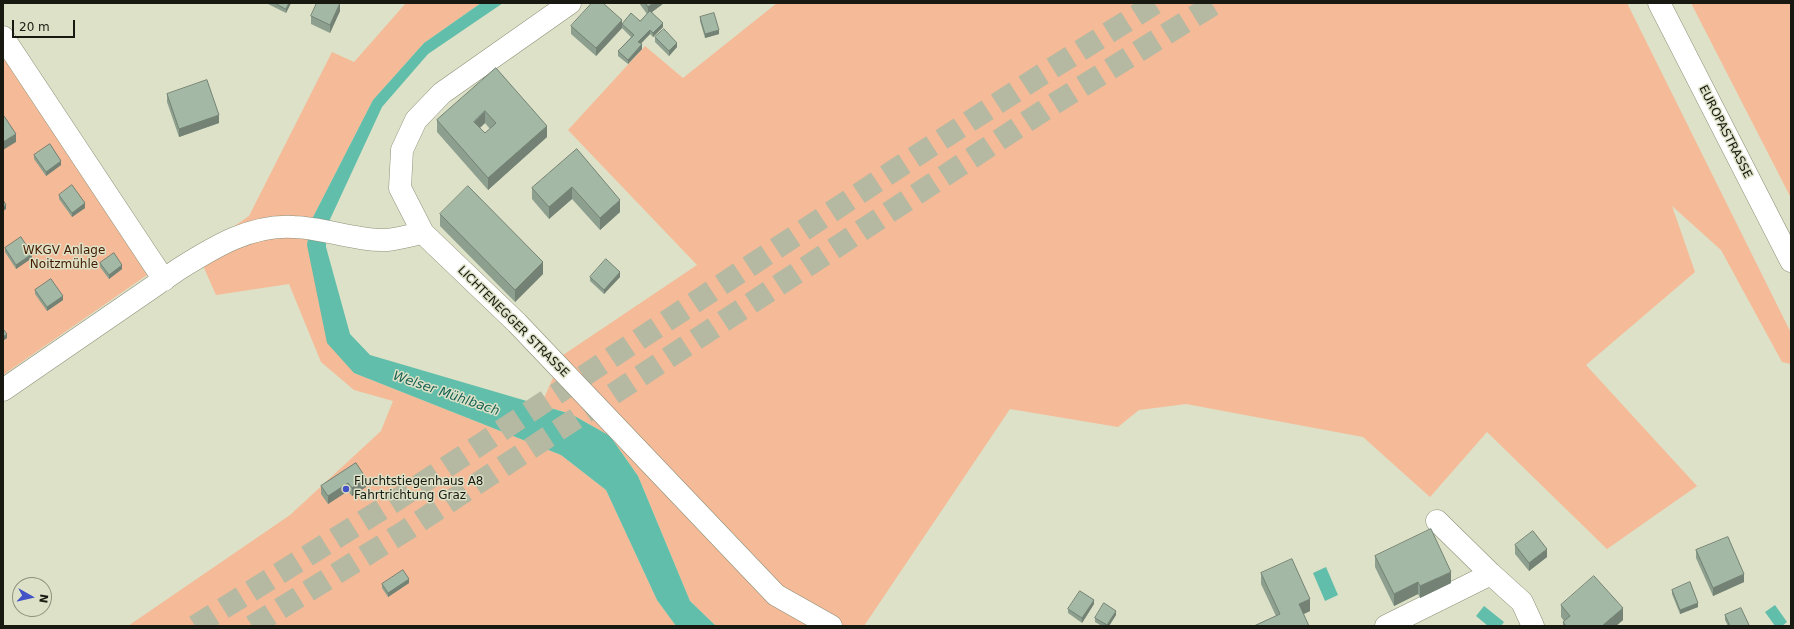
<!DOCTYPE html>
<meta charset="utf-8">
<style>
body{margin:0}
#map{position:relative;width:1794px;height:629px;overflow:hidden;background:#dde1c7;font-family:"DejaVu Sans",sans-serif}
canvas{display:block}
.frame{position:absolute;inset:0;border:4px solid #181910;pointer-events:none}
.north{position:absolute;left:12px;top:577px;width:40px;height:40px;box-sizing:border-box;background:#dde1c7;border:1px solid #8e917e;border-radius:50%;rotate:98deg;font-size:11px;font-weight:700;line-height:16px;text-align:center;color:#181910}
.north::after{content:'';display:block;margin:auto;width:14px;height:18px;background:#4352c6;clip-path:polygon(50% 0,100% 100%,50% 72%,0 100%)}
.scale{position:absolute;left:12px;top:20px;width:63px;height:18px;box-sizing:border-box;border:2px solid #181910;border-top:0;padding-left:5px;font-size:12px;line-height:14px;white-space:nowrap;color:#181910;-webkit-text-stroke:3px #dde1c7;paint-order:stroke}
</style>
<div id="map">
<canvas width="1794" height="629"></canvas>
<div class="frame"></div>
<div class="north">N</div>
<div class="scale">20 m</div>
</div>
<script>
const c = document.querySelector('canvas').getContext('2d');
c.lineJoin = 'round';
function fill(path, color) {
  c.fillStyle = color;
  c.fill(path, 'evenodd');
}
function strokePath(path, color, width, dash) {
  c.strokeStyle = color;
  c.lineWidth = width;
  c.lineCap = dash ? 'butt' : 'round';
  c.setLineDash(dash || []);
  c.stroke(path);
}
function write(font, color, halo, rows, align = 'center') {
  c.font = font + ' "DejaVu Sans",sans-serif';
  c.lineWidth = 3;
  c.setLineDash([]);
  c.textBaseline = 'middle';
  c.strokeStyle = halo;
  c.fillStyle = color;
  for (const [text, x, y, turn = 0] of rows) {
    c.save();
    c.translate(x, y);
    c.rotate((+turn || 0) * Math.PI / 180);
    c.textAlign = isNaN(turn) ? turn : align;
    if (halo) c.strokeText(text, 0, 0);
    c.fillText(text, 0, 0);
    c.restore();
  }
}
const green = new Path2D(`
 M 406,3 L 481,3 L 424,43 L 373,100 L 311,221 L 354,373 L 561,455 L 606,490 L 657,600 L 676,626 L 128,626 L 290,515 L 381,431 L 393,401 L 354,390 L 321,362 L 289,284 L 216,295 L 197,252 L 249,216 L 332,52 L 354,62 Z
 M 777,3 L 1627,3 L 1791,333 L 1791,364 L 1782,362 L 1721,250 L 1672,206 L 1695,272 L 1586,365 L 1697,486 L 1607,549 L 1487,432 L 1430,497 L 1363,437 L 1186,404 L 1139,410 L 1118,427 L 1010,409 L 864,626 L 716,626 L 690,601 L 638,476 L 610,436 L 571,414 L 541,405 L 563,355 L 697,265 L 568,130 L 645,46 L 683,78 Z
 M 1691,3 L 1791,3 L 1791,198 Z
 M 3,52 L 147,275 L 3,375 Z`);
const water = new Path2D(`
 M 481,3 L 503,3 L 428,54 L 382,107 L 326,228 L 326,247 L 350,334 L 370,355 L 571,414 L 610,436 L 638,476 L 690,601 L 716,626 L 676,626 L 657,600 L 606,490 L 561,455 L 354,373 L 327,343 L 307,245 L 311,221 L 373,100 L 424,43 Z
 M 1326,567 L 1338,595 L 1325,601 L 1313,573 Z
 M 1775,605 L 1787,622 L 1782,626 L 1775,626 L 1765,612 Z
 M 1484,606 L 1504,622 L 1501,626 L 1488,626 L 1476,616 Z`);
const highwayTunnel = new Path2D(`
 M 195,626 L 392,503 L 893,171 L 1038,77 L 1156,3
 M 252,626 L 405,531 L 1049,107 L 1216,3`);
const street = new Path2D(`
 M 570,3 L 442,93 L 416,120 L 402,150 L 400,188 L 423,233 L 517,323 L 776,595 L 831,626
 M 3,37 L 164,280
 M 3,390 L 179,269 C 214,247 251,224 294,227 C 325,228 356,241 387,240 C 399,239 411,235 423,233
 M 1437,521 L 1491,574 L 1522,602 L 1533,626
 M 1386,626 L 1491,574`);
const secondary = new Path2D(`
 M 1659,3 L 1791,261`);
const wall = new Path2D(`
 M 266,3 L 291,3 L 286,13 Z
 M 639,3 L 664,3 L 652,12 L 663,27 L 653,37 L 650,34 L 641,44 L 642,49 L 628,64 L 618,56 L 618,51 L 631,37 L 622,28 L 596,56 L 571,34 L 571,26 L 622,24 L 640,21 L 647,14 Z
 M 340,11 L 330,33 L 311,24 L 311,16 Z
 M 700,17 L 719,34 L 705,38 L 700,21 Z
 M 655,37 L 677,47 L 669,56 L 655,42 Z
 M 496,68 L 547,137 L 488,190 L 437,132 L 437,120 ZM 485,123 L 490,129 L 485,133 L 480,128 Z
 M 167,94 L 219,123 L 179,137 L 167,102 Z
 M 577,149 L 620,212 L 600,230 L 572,199 L 549,219 L 532,199 L 532,188 Z
 M 34,155 L 61,165 L 46,176 L 34,159 Z
 M 59,195 L 85,208 L 72,217 L 59,199 Z
 M 440,214 L 543,274 L 515,302 L 440,226 Z
 M 5,248 L 32,258 L 16,269 L 5,252 Z
 M 100,263 L 122,269 L 109,279 L 100,267 Z
 M 590,277 L 620,277 L 604,294 L 590,281 Z
 M 35,290 L 63,300 L 47,311 L 35,294 Z
 M 356,463 L 366,487 L 352,496 L 348,491 L 328,504 L 321,494 L 321,486 Z
 M 1515,545 L 1547,557 L 1529,571 L 1515,554 Z
 M 1696,550 L 1744,582 L 1713,596 L 1696,558 Z
 M 1375,556 L 1451,583 L 1420,598 L 1418,594 L 1394,606 L 1375,567 Z
 M 1261,573 L 1310,611 L 1304,614 L 1276,616 L 1261,584 Z
 M 409,583 L 388,597 L 382,588 L 382,584 Z
 M 1672,590 L 1698,607 L 1680,614 L 1672,594 Z
 M 1094,604 L 1082,623 L 1068,613 L 1068,609 Z
 M 1561,605 L 1623,620 L 1616,626 L 1563,626 L 1563,622 L 1564,621 L 1561,617 Z
 M 1116,615 L 1109,626 L 1102,626 L 1095,622 L 1095,618 Z
 M 1725,615 L 1749,626 L 1728,626 L 1725,620 Z`);
const shadedWall = new Path2D(`
 M 289,3 L 291,3 L 286,13 L 286,9 Z
 M 340,3 L 340,11 L 330,33 L 330,25 Z
 M 653,3 L 664,3 L 648,15 L 648,7 Z
 M 622,20 L 622,28 L 596,56 L 596,48 Z
 M 663,23 L 663,27 L 653,37 L 653,33 Z
 M 650,30 L 650,34 L 638,46 L 638,42 Z
 M 719,30 L 719,34 L 705,38 L 705,34 Z
 M 677,43 L 677,47 L 669,56 L 669,51 Z
 M 642,44 L 642,49 L 628,64 L 628,60 Z
 M 485,111 L 485,123 L 474,133 L 474,122 Z
 M 219,115 L 219,123 L 179,137 L 179,129 Z
 M 547,126 L 547,137 L 488,190 L 488,178 Z
 M 16,134 L 16,142 L 3,150 L 3,142 Z
 M 61,161 L 61,165 L 46,176 L 46,172 Z
 M 572,187 L 572,199 L 549,219 L 549,207 Z
 M 620,200 L 620,212 L 600,230 L 600,218 Z
 M 85,203 L 85,208 L 72,217 L 72,213 Z
 M 6,205 L 6,209 L 3,211 L 3,207 Z
 M 32,254 L 32,258 L 16,269 L 16,265 Z
 M 543,262 L 543,274 L 515,302 L 515,290 Z
 M 122,265 L 122,269 L 109,279 L 109,275 Z
 M 620,272 L 620,277 L 604,294 L 604,290 Z
 M 63,296 L 63,300 L 47,311 L 47,307 Z
 M 7,334 L 7,338 L 3,341 L 3,337 Z
 M 366,478 L 366,487 L 352,496 L 352,488 Z
 M 348,483 L 348,491 L 328,504 L 328,496 Z
 M 1547,549 L 1547,557 L 1529,571 L 1529,563 Z
 M 1451,572 L 1451,583 L 1420,598 L 1420,586 Z
 M 1744,574 L 1744,582 L 1713,596 L 1713,588 Z
 M 409,579 L 409,583 L 388,597 L 388,593 Z
 M 1418,582 L 1418,594 L 1394,606 L 1394,594 Z
 M 1310,599 L 1310,611 L 1299,616 L 1299,604 Z
 M 1094,600 L 1094,604 L 1082,623 L 1082,618 Z
 M 1698,603 L 1698,607 L 1680,614 L 1680,610 Z
 M 1623,608 L 1623,620 L 1616,626 L 1602,626 Z
 M 1116,611 L 1116,615 L 1109,626 L 1107,626 Z`);
const building = new Path2D(`
 M 275,3 L 289,3 L 286,9 Z
 M 317,3 L 340,3 L 330,25 L 311,16 Z
 M 592,3 L 603,3 L 622,20 L 596,48 L 571,26 Z
 M 646,3 L 653,3 L 648,7 Z
 M 650,11 L 663,23 L 653,33 L 650,30 L 638,42 L 642,44 L 628,60 L 618,51 L 634,35 L 622,24 L 631,13 L 640,21 Z
 M 714,13 L 719,30 L 705,34 L 700,17 Z
 M 664,29 L 677,43 L 669,51 L 655,37 Z
 M 496,68 L 547,126 L 488,178 L 437,120 ZM 485,111 L 496,123 L 485,133 L 474,122 Z
 M 207,80 L 219,115 L 179,129 L 167,94 Z
 M 3,116 L 4,116 L 16,134 L 3,142 Z
 M 50,144 L 61,161 L 46,172 L 34,155 Z
 M 577,149 L 620,200 L 600,218 L 572,187 L 549,207 L 532,188 Z
 M 72,185 L 85,203 L 72,213 L 59,195 Z
 M 468,186 L 543,262 L 515,290 L 440,214 Z
 M 3,200 L 6,205 L 3,207 Z
 M 21,237 L 32,254 L 16,265 L 5,248 Z
 M 114,253 L 122,265 L 109,275 L 100,263 Z
 M 606,259 L 620,272 L 604,290 L 590,277 Z
 M 51,279 L 63,296 L 47,307 L 35,290 Z
 M 3,329 L 7,334 L 3,337 Z
 M 356,463 L 366,478 L 352,488 L 348,483 L 328,496 L 321,486 Z
 M 1431,529 L 1451,572 L 1420,586 L 1418,582 L 1394,594 L 1375,556 Z
 M 1533,531 L 1547,549 L 1529,563 L 1515,545 Z
 M 1728,537 L 1744,574 L 1713,588 L 1696,550 Z
 M 1292,559 L 1310,599 L 1299,604 L 1309,626 L 1254,626 L 1280,614 L 1261,573 Z
 M 403,570 L 409,579 L 388,593 L 382,584 Z
 M 1594,576 L 1623,608 L 1602,626 L 1566,626 L 1563,622 L 1570,616 L 1561,605 Z
 M 1690,582 L 1698,603 L 1680,610 L 1672,590 Z
 M 1080,591 L 1094,600 L 1082,618 L 1068,609 Z
 M 1104,603 L 1116,611 L 1107,625 L 1095,618 Z
 M 1741,608 L 1749,625 L 1746,626 L 1730,626 L 1725,615 Z`);
const markers = [
 [346,489,4,"#4352c6"]
];
const streetNames = [
 ["EUROPASTRASSE",1725,132,63],
 ["LICHTENEGGER STRASSE",513,322,45]
];
const parkNames = [
 ["WKGV Anlage",64,251],
 ["Noitzmühle",64,265]
];
const poiNames = [
 ["Fluchtstiegenhaus A8",354,482],
 ["Fahrtrichtung Graz",354,496]
];
const waterNames = [
 ["Welser Mühlbach",446,394,19]
];
fill(green, '#f5ba97');
fill(water, '#60beaa');
strokePath(highwayTunnel, '#b6b9a2', 22, [22, 11]);
strokePath(street, '#8c9078', 23);
strokePath(secondary, '#8c9078', 23);
strokePath(street, '#fff', 22);
strokePath(secondary, '#fff', 22);
fill(wall, '#8d9f8e');
fill(shadedWall, '#738274');
fill(building, '#a4b9a5');
strokePath(building, '#738274', 1);
for (const [x, y, r, color] of markers) {
  const dot = new Path2D();
  dot.arc(x, y, r, 0, 2 * Math.PI);
  c.fillStyle = color;
  c.fill(dot);
  strokePath(dot, '#dde1c7', 1.5);
}
write('12px', '#181910', '#dde1c7', streetNames);
write('12px', '#451c00', '#dde1c7', parkNames);
write('12px', '#181910', '#dde1c7', poiNames, 'left');
write('italic 13px', '#156254', '#dde1c7', waterNames);
</script>
